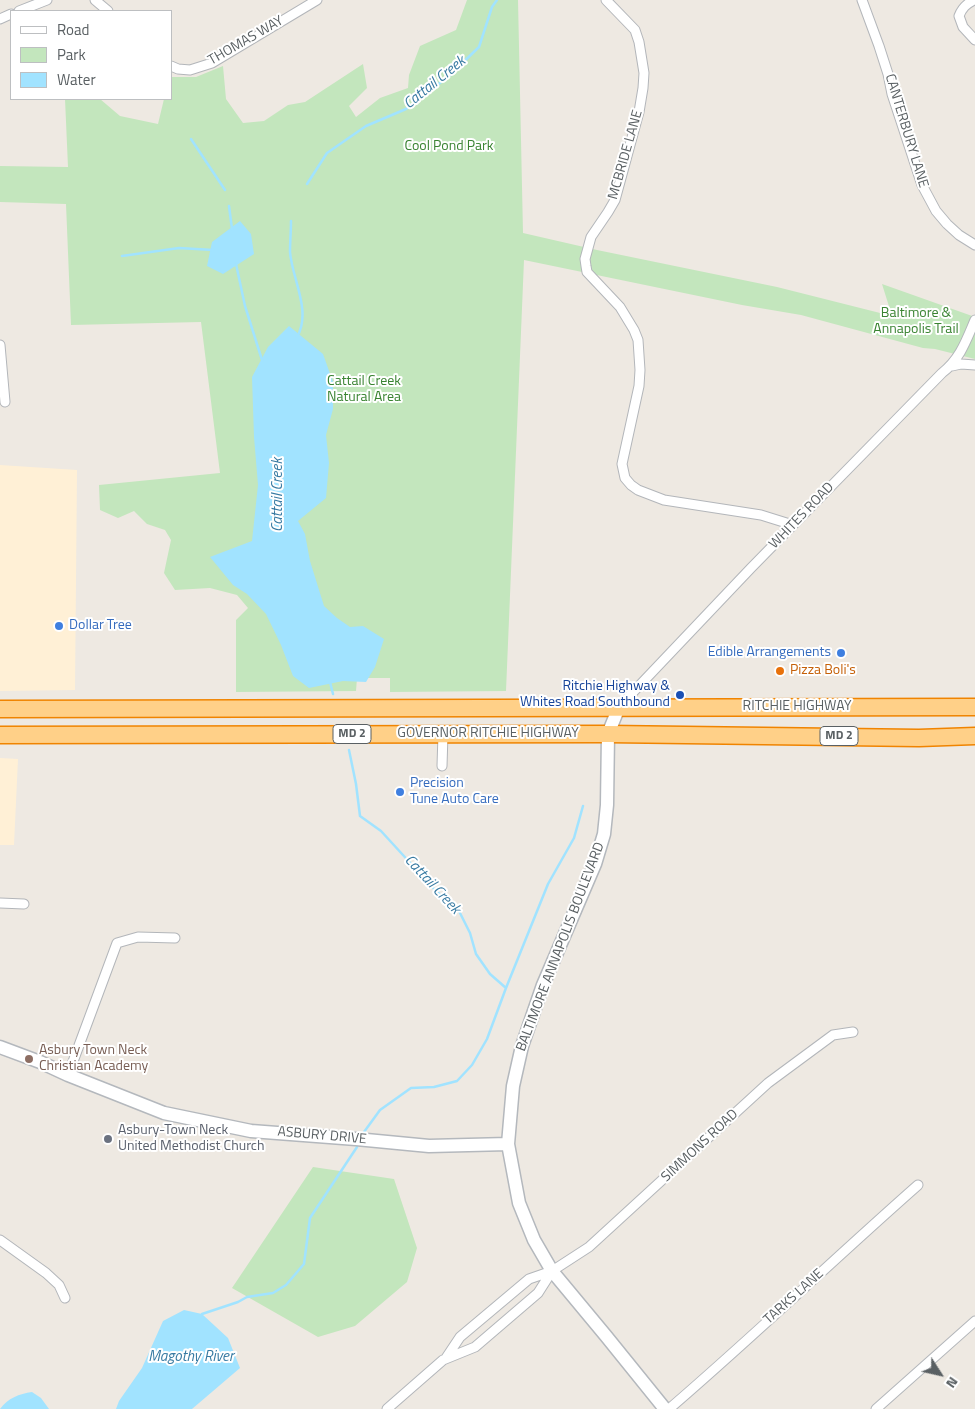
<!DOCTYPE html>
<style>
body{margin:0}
#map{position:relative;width:975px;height:1409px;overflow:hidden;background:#eee9e2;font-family:"Titillium Web",sans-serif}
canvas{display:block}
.legend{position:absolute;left:10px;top:10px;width:162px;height:90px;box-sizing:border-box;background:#fff;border:1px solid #bdbfc1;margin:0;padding:6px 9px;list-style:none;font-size:15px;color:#5a6063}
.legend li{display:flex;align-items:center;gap:10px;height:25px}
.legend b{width:25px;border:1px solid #bdbfc1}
.north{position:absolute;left:915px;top:1349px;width:50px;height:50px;-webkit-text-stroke:4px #fff;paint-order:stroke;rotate:125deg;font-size:14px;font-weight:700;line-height:20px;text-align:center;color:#5a6063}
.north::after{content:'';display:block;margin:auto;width:18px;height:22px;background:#5a6063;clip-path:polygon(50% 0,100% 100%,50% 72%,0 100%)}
</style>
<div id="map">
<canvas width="975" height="1409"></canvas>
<ul class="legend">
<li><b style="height:6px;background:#fff"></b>Road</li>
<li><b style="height:14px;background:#c3e6bd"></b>Park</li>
<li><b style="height:14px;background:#a1e3ff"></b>Water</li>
</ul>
<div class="north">N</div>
</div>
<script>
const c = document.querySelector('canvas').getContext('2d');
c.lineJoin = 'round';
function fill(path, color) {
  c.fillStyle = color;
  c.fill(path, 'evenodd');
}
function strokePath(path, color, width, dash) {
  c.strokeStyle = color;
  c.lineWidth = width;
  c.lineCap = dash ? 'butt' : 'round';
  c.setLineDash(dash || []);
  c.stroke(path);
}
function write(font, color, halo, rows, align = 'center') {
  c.font = font + ' "Titillium Web",sans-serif';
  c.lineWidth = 4;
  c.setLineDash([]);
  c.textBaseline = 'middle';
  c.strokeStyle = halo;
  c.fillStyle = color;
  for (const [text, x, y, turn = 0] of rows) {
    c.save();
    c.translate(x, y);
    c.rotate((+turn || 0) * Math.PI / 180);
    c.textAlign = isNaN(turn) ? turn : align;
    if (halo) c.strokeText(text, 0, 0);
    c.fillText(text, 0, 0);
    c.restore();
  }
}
const commercial = new Path2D(`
 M 0,465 L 77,470 L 75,690 L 0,691 Z
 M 0,758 L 18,759 L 14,845 L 0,845 Z`);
const green = new Path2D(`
 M 467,0 L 518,0 L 523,233 L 597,250 L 777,287 L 892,316 L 882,284 L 975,317 L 975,359 L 935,349 L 923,348 L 801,315 L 742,305 L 524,260 L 506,691 L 390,692 L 390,678 L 357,678 L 356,691 L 236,692 L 236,620 L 248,608 L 237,595 L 210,588 L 175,590 L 164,573 L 171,540 L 165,530 L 147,524 L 134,511 L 118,518 L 100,510 L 99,485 L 220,473 L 201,322 L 71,325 L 66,204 L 0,202 L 0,166 L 68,167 L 65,99 L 100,99 L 120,116 L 158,124 L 164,99 L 171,99 L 171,77 L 196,77 L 223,66 L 226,99 L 243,123 L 264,121 L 288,105 L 305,102 L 363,64 L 367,88 L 349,106 L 356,117 L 380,98 L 408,88 L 409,75 L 420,46 L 456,30 Z
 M 313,1167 L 394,1179 L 417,1248 L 407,1282 L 355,1326 L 318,1337 L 232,1288 Z`);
const water = new Path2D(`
 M 240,221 L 251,234 L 254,254 L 223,274 L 207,266 L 212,242 Z
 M 289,326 L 323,354 L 333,382 L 333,409 L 326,435 L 329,463 L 326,498 L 298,521 L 305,534 L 310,561 L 324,606 L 337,618 L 350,627 L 363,626 L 384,639 L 375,667 L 366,682 L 343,681 L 309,688 L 293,676 L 281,645 L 266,614 L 247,594 L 233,585 L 210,557 L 252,541 L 258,485 L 254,437 L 252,377 L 268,347 Z
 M 184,1310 L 202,1314 L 228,1338 L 240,1368 L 192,1409 L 116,1409 L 119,1401 L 142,1368 L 163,1321 Z
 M 32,1392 L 41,1398 L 49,1409 L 0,1409 C 8,1398 19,1394 32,1392 Z`);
const stream = new Path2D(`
 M 191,139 L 225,190
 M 307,184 L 327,153 L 366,126 L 406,109 L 449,76 L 479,47 L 492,7 L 497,0
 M 229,206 L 232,229
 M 291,221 C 291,231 290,242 290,252 C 292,279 312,311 297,337
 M 122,256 L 179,248 L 213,250
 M 236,264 L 245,306 L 262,360
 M 330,682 L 333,694
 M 349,750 L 356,784 L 360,816 L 381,831 L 435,890 L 459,911 L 470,933 L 476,954 L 490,974 L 506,988
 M 364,1132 L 380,1110 L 411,1088 L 434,1087 L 457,1081 L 472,1065 L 487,1039 L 506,988 L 548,884 L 574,838 L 583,806
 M 202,1314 L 238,1302 L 247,1297 L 273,1293 L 286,1285 L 304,1264 L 310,1218 L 357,1147`);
const street = new Path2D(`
 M 95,0 L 108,11
 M 606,0 L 635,30 L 639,42 L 644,73 L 643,88 L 639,112 L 615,200 L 608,212 L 591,237 L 585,259 L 586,266 L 587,272 L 620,307 L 634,330 L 638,340 L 640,370 L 639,386 L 622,464 L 625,478 L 631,485 L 638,490 L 664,500 L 761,515 L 793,525
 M 862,0 L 879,46 L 888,74 L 892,94 L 922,185 L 936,211 L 947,224 L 959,235 L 975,245
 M 974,0 C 966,4 962,8 959,16 L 963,27 L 975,40
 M 19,11 L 47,0
 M 0,19 L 11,14
 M 171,66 L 178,69 L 190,70 L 212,63 L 317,0
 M 0,345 L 5,402
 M 952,366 L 961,364 L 975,365
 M 619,707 L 751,568 L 942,373 C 960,359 966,341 975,320
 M 442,766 L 443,734
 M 0,903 L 24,904
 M 68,1075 L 117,943 L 138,937 L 175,938
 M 0,1240 L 46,1273 L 59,1285 L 65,1298
 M 446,1358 L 460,1337 L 529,1279 L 552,1271 L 589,1247 L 768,1083 L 833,1035 L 853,1032
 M 387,1409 L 443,1360 L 475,1347 L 538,1293 L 552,1271
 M 669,1409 C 754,1336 834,1259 918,1185
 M 876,1409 L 975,1321`);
const secondary = new Path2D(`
 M 619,707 L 608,734 L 607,805 L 604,834 L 595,864 L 543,985 L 522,1046 L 513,1086 L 508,1144 L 519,1203 L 534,1240 L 552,1271 L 606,1336 L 665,1409
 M 0,1047 L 40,1062 L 68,1075 L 164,1113 L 251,1131 L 356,1139 L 429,1146 L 508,1144`);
const highway = new Path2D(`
 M 0,709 L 975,707
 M 0,735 L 608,734 L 919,738 L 975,736`);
const markers = [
 [59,626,5,"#3f7fe0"],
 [841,653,5,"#3f7fe0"],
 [780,671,5,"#e8710a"],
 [680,695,5,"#1a4fb4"],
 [400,792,5,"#3f7fe0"],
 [29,1059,5,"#8d6e63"],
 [108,1139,5,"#6b7280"]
];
const shields = [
 [352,734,38],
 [839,736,38]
];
const shieldNames = [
 ["MD 2",352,734],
 ["MD 2",839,736]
];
const streetNames = [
 ["THOMAS WAY",246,41,-30],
 ["CANTERBURY LANE",906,131,73],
 ["MCBRIDE LANE",626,155,-74],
 ["WHITES ROAD",802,516,-46],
 ["RITCHIE HIGHWAY",797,707],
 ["GOVERNOR RITCHIE HIGHWAY",488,734],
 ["BALTIMORE ANNAPOLIS BOULEVARD",561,947,-69],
 ["ASBURY DRIVE",322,1136,5],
 ["SIMMONS ROAD",700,1146,-43],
 ["TARKS LANE",794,1297,-42]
];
const parkNames = [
 ["Cool Pond Park",449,147],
 ["Baltimore &",916,314],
 ["Annapolis Trail",916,330],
 ["Cattail Creek",364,382],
 ["Natural Area",364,398]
];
const shopNames = [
 ["Dollar Tree",69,626],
 ["Edible Arrangements",831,653,"right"],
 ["Precision",410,784],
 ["Tune Auto Care",410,800]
];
const foodNames = [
 ["Pizza Boli's",790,671]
];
const transitNames = [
 ["Ritchie Highway &",670,687],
 ["Whites Road Southbound",670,703]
];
const educationNames = [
 ["Asbury Town Neck",39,1051],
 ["Christian Academy",39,1067]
];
const worshipNames = [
 ["Asbury-Town Neck",118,1131],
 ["United Methodist Church",118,1147]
];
const waterNames = [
 ["Cattail Creek",435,83,-39],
 ["Cattail Creek",278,495,-90],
 ["Cattail Creek",432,885,47],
 ["Magothy River",191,1357]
];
fill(commercial, '#fff0d6');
fill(green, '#c3e6bd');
fill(water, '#a1e3ff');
strokePath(stream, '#a1e3ff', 2.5);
strokePath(street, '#b3b6ba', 11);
strokePath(secondary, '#b4b8bd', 15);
strokePath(highway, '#f08400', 19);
strokePath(street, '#fff', 9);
strokePath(secondary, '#fff', 12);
strokePath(highway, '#ffd088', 16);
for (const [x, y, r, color] of markers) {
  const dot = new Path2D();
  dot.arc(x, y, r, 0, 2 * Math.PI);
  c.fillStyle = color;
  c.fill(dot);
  strokePath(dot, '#fff', 2);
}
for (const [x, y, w] of shields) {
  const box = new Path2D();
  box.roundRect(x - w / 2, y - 9.5, w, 19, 4);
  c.fillStyle = '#fff';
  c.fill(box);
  strokePath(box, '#5a6063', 1);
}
write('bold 12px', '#5a6063', null, shieldNames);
write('14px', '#5a6063', '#fff', streetNames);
write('14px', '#398331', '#fff', parkNames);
write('14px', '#366cbe', '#fff', shopNames, 'left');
write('14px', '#c56008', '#fff', foodNames, 'left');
write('14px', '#164399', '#fff', transitNames, 'right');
write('14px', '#785e54', '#fff', educationNames, 'left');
write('14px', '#5b616d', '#fff', worshipNames, 'left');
write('italic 15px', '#377aa2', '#fff', waterNames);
</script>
